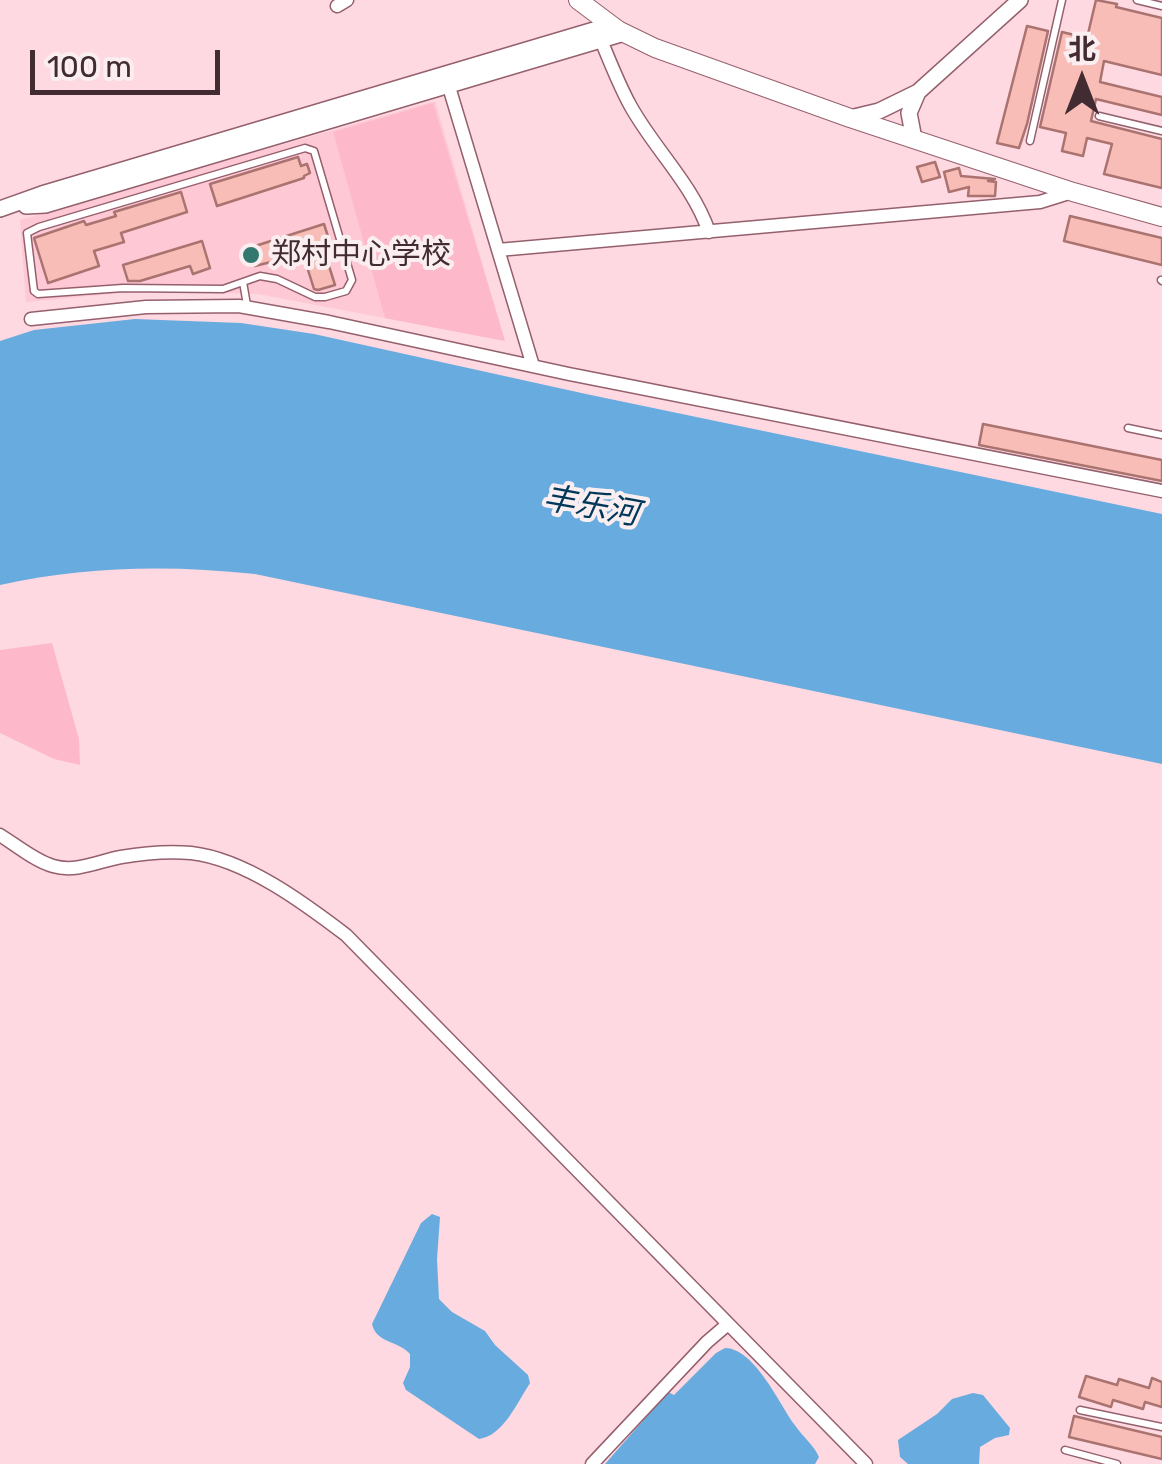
<!DOCTYPE html>
<meta charset="utf-8">
<style>
body{margin:0}
#map{position:relative;width:1162px;height:1464px;overflow:hidden;background:#fed9e1;font-family:Rubik,"Noto Sans SC",sans-serif}
canvas{display:block}
.north{position:absolute;left:1032px;top:30px;width:100px;height:100px;-webkit-text-stroke:8px #faeef0;paint-order:stroke;rotate:0deg;font-size:28px;font-weight:700;line-height:40px;text-align:center;color:#432c31}
.north::after{content:'';display:block;margin:auto;width:35px;height:45px;background:#432c31;clip-path:polygon(50% 0,100% 100%,50% 72%,0 100%)}
.scale{position:absolute;left:30px;top:50px;width:190px;height:45px;box-sizing:border-box;border:5px solid #432c31;border-top:0;padding-left:12px;font-size:30px;line-height:35px;white-space:nowrap;color:#432c31;-webkit-text-stroke:8px #faeef0;paint-order:stroke}
</style>
<div id="map">
<canvas width="1162" height="1464"></canvas>
<div class="north">北</div>
<div class="scale">100 m</div>
</div>
<script>
const c = document.querySelector('canvas').getContext('2d');
c.lineJoin = 'round';
function fill(path, color) {
  c.fillStyle = color;
  c.fill(path, 'evenodd');
}
function strokePath(path, color, width, dash) {
  c.strokeStyle = color;
  c.lineWidth = width;
  c.lineCap = dash ? 'butt' : 'round';
  c.setLineDash(dash || []);
  c.stroke(path);
}
function write(font, color, halo, rows, align = 'center') {
  c.font = font + ' Rubik,"Noto Sans SC",sans-serif';
  c.lineWidth = 8;
  c.setLineDash([]);
  c.textBaseline = 'middle';
  c.strokeStyle = halo;
  c.fillStyle = color;
  for (const [text, x, y, turn = 0] of rows) {
    c.save();
    c.translate(x, y);
    c.rotate((+turn || 0) * Math.PI / 180);
    c.textAlign = isNaN(turn) ? turn : align;
    if (halo) c.strokeText(text, 0, 0);
    c.fillText(text, 0, 0);
    c.restore();
  }
}
const built = new Path2D(`
 M 435,101 L 505,341 L 258,294 L 153,290 L 26,302 L 20,220 Z`);
const green = new Path2D(`
 M 433,103 L 505,341 L 385,318 L 333,132 Z
 M 52,643 L 79,739 L 80,765 L 54,759 L 0,733 L 0,650 Z`);
const water = new Path2D(`
 M 135,319 L 241,323 L 314,334 L 586,394 L 1162,514 L 1162,764 L 255,574 C 169,565 85,566 0,585 L 0,341 L 34,330 Z
 M 432,1214 L 440,1217 L 437,1259 L 439,1299 L 452,1312 L 485,1331 L 495,1345 L 528,1375 L 530,1383 C 517,1403 503,1436 479,1439 L 406,1390 L 403,1383 L 410,1367 L 410,1354 C 399,1341 376,1343 372,1324 L 421,1223 Z
 M 725,1348 C 754,1348 779,1403 794,1424 C 802,1436 813,1444 819,1457 L 815,1464 L 605,1464 L 668,1392 L 674,1395 L 716,1353 Z
 M 973,1393 L 983,1395 L 1010,1428 L 1009,1435 L 995,1438 L 980,1447 L 979,1464 L 908,1464 L 900,1457 L 898,1440 L 937,1414 L 952,1399 Z`);
const building = new Path2D(`
 M 1096,0 L 1117,4 L 1116,7 L 1162,18 L 1162,75 L 1104,61 L 1100,82 L 1162,97 L 1162,115 L 1096,99 L 1091,121 L 1162,139 L 1162,188 L 1104,174 L 1112,144 L 1087,138 L 1083,156 L 1062,151 L 1066,133 L 1040,127 L 1062,32 L 1087,38 Z
 M 1027,26 L 1048,31 L 1027,124 L 1019,148 L 997,143 Z
 M 298,157 L 301,166 L 307,164 L 310,173 L 304,176 L 304,178 L 217,206 L 210,184 Z
 M 935,162 L 940,177 L 922,182 L 917,167 Z
 M 959,168 L 961,176 L 995,179 L 988,181 L 996,182 L 995,196 L 968,196 L 969,187 L 949,192 L 944,172 Z
 M 181,192 L 187,212 L 121,233 L 124,242 L 94,251 L 99,266 L 48,283 L 34,238 L 84,221 L 86,225 L 116,216 L 114,212 Z
 M 1070,216 L 1162,238 L 1162,265 L 1064,241 Z
 M 324,224 L 330,243 L 323,247 L 335,285 L 318,290 L 314,289 L 303,254 L 255,266 L 249,248 Z
 M 202,241 L 210,268 L 193,274 L 190,266 L 140,281 L 128,281 L 123,265 Z
 M 983,424 L 1162,460 L 1162,481 L 979,445 Z
 M 1086,1376 L 1117,1385 L 1119,1379 L 1149,1388 L 1152,1378 L 1162,1382 L 1162,1407 L 1145,1402 L 1143,1409 L 1113,1400 L 1111,1407 L 1079,1397 Z
 M 1074,1416 L 1162,1437 L 1162,1459 L 1069,1437 Z`);
const service = new Path2D(`
 M 1137,0 L 1162,6
 M 1099,116 L 1162,131
 M 1030,141 L 1062,0
 M 305,148 L 314,151 L 352,280 L 346,291 L 325,297 L 315,297 L 277,279 L 260,276 L 223,289 L 123,288 L 38,294 L 34,291 L 27,233 L 39,227 Z
 M 1161,280 L 1162,281
 M 243,282 L 247,305
 M 1128,428 L 1162,435
 M 1080,1410 L 1162,1427
 M 1065,1450 L 1117,1464`);
const minor = new Path2D(`
 M 337,6 L 347,0
 M 601,40 C 610,62 619,85 630,105 C 654,149 692,183 709,232
 M 446,77 L 533,366
 M 498,250 L 1040,202 L 1072,192
 M 31,319 L 146,307 L 239,306 L 329,322 L 569,374 L 1162,491
 M 0,835 C 16,845 35,861 53,866 C 76,873 99,861 121,857 C 144,853 168,851 191,853 C 245,859 304,903 346,935 L 866,1464
 M 592,1464 L 707,1342 L 728,1324`);
const tertiary = new Path2D(`
 M 850,118 L 879,111 L 918,92 L 1020,0
 M 914,139 L 909,113 L 918,92
 M 26,206 L 45,205 L 624,33
 M 0,209 L 42,194 L 611,25`);
const secondary = new Path2D(`
 M 578,0 L 618,30 L 655,48 L 850,118 L 1073,192 L 1162,217`);
const markers = [
 [251,255,10,"#32786f"]
];
const poiNames = [
 ["郑村中心学校",271,255]
];
const waterNames = [
 ["丰乐河",591,507,10]
];
fill(built, '#fec8d4');
fill(green, '#fdb9c9');
fill(water, '#68abdf');
fill(building, '#f9bdb8');
strokePath(building, '#aa736f', 2.5);
strokePath(service, '#95606d', 9);
strokePath(minor, '#95606d', 15);
strokePath(tertiary, '#95606d', 18);
strokePath(secondary, '#95606d', 20);
strokePath(service, '#fff', 6);
strokePath(minor, '#fff', 12);
strokePath(tertiary, '#fff', 15);
strokePath(secondary, '#fff', 18);
for (const [x, y, r, color] of markers) {
  const dot = new Path2D();
  dot.arc(x, y, r, 0, 2 * Math.PI);
  c.fillStyle = color;
  c.fill(dot);
  strokePath(dot, '#faeef0', 4);
}
write('30px', '#432c31', '#faeef0', poiNames, 'left');
write('italic 32px', '#01385a', '#faeef0', waterNames);
</script>
